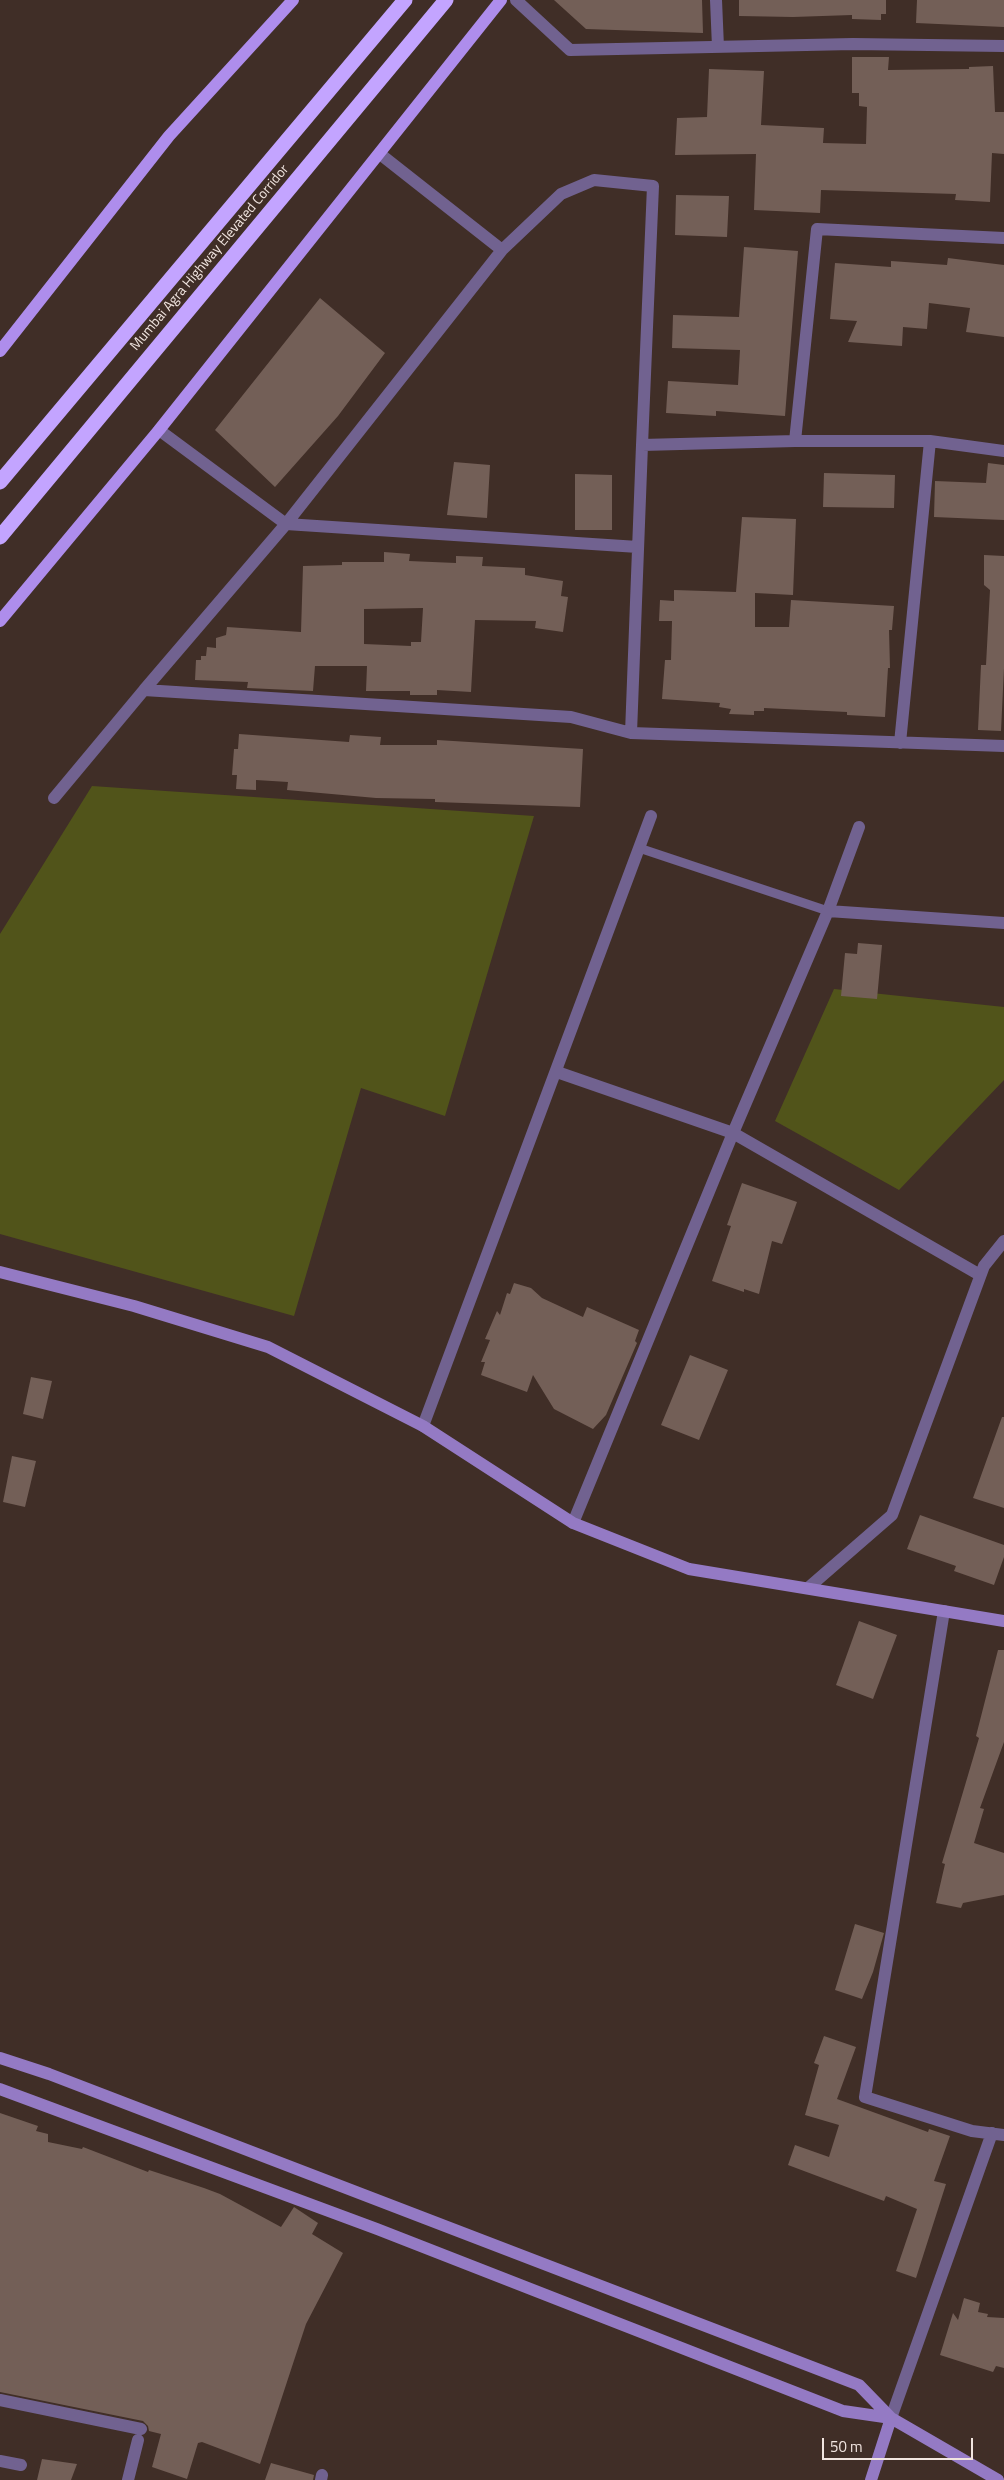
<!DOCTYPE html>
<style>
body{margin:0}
#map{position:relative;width:1004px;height:2480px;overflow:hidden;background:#402e27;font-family:"Titillium Web",sans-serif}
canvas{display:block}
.scale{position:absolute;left:822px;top:2438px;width:151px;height:22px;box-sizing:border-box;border:2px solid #f1e5e0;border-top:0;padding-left:6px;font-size:15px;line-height:18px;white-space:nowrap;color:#f1e5e0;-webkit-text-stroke:4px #402e27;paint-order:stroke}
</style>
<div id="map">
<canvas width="1004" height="2480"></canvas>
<div class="scale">50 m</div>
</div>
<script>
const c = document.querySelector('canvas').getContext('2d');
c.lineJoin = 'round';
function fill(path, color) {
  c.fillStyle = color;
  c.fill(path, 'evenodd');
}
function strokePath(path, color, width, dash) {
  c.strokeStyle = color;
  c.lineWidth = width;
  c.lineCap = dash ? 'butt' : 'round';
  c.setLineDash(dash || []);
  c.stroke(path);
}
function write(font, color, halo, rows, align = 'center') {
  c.font = font + ' "Titillium Web",sans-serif';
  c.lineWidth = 4;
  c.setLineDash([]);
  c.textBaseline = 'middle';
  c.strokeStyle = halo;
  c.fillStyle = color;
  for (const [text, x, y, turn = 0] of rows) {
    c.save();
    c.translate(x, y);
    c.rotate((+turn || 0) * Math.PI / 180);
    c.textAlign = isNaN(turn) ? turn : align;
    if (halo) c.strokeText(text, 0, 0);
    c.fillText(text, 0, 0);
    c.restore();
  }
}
const green = new Path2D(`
 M 92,786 L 534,816 L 445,1116 L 361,1088 L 294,1316 L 0,1234 L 0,934 Z
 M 834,989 L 1004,1007 L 1004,1080 L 899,1190 L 775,1121 Z`);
const building = new Path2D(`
 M 554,0 L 702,0 L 703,33 L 586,29 Z
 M 739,0 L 886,0 L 886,14 L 881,14 L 881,20 L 852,19 L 852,15 L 793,17 L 739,16 Z
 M 917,0 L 1004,0 L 1004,27 L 916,23 Z
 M 852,57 L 889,57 L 888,70 L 969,69 L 969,67 L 993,66 L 995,112 L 1004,112 L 1004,154 L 992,153 L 990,202 L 955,200 L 956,194 L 821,190 L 820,213 L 754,210 L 756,154 L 675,155 L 677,118 L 707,117 L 709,69 L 764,71 L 761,125 L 824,128 L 823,143 L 866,144 L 867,107 L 859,106 L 859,93 L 852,93 Z
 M 676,195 L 729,196 L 727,237 L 675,235 Z
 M 744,247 L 798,251 L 785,416 L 716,411 L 716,416 L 666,413 L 668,381 L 738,385 L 740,350 L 672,348 L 673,315 L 739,317 Z
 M 948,258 L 1004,265 L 1004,337 L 966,332 L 970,308 L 929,303 L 927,329 L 903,327 L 902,346 L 848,342 L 857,321 L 830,319 L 835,263 L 891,267 L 891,261 L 947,265 Z
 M 320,298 L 385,353 L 338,416 L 275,487 L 215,430 Z
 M 454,462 L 490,465 L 487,518 L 447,515 Z
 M 988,463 L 1004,465 L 1004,520 L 934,517 L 935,481 L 986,483 Z
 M 824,473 L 895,475 L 894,508 L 823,507 Z
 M 575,474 L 612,475 L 612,530 L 575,530 Z
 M 742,517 L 796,519 L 793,595 L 755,593 L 755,627 L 789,627 L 791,600 L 894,606 L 892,630 L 889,630 L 890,668 L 888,668 L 885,717 L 847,715 L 847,712 L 764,708 L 764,711 L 754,711 L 754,715 L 729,714 L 731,709 L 719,707 L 720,703 L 662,699 L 665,660 L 671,660 L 672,621 L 659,621 L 660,600 L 674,601 L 674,590 L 736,592 Z
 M 384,552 L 410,554 L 409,561 L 456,563 L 456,556 L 483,557 L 482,566 L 525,568 L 525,575 L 563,581 L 561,596 L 568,597 L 563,632 L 535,628 L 536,621 L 475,620 L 471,692 L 437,690 L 437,695 L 410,695 L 410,691 L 366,691 L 367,666 L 315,666 L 313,691 L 247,688 L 248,682 L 195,680 L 196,660 L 201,660 L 201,656 L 206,656 L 207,647 L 216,648 L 216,638 L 226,635 L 227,627 L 301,632 L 303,566 L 342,565 L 342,562 L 384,562 ZM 423,608 L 421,642 L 411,642 L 411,646 L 364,644 L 364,609 Z
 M 984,555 L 1004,556 L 1004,668 L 1001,731 L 978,730 L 981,665 L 986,665 L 990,590 L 984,585 Z
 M 239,734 L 349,742 L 350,735 L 381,737 L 380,745 L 437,745 L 437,740 L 583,749 L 580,807 L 435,802 L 435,799 L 376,798 L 287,790 L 288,782 L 256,780 L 256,790 L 236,789 L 237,775 L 232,775 L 234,749 L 238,749 Z
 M 858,943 L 882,945 L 877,999 L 841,996 L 845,953 L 857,954 Z
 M 742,1183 L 797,1202 L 782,1244 L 772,1241 L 759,1294 L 744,1289 L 744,1292 L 712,1281 L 731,1226 L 727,1225 Z
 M 514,1283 L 531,1288 L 542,1298 L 583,1317 L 587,1307 L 639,1330 L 635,1341 L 637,1343 L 606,1415 L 593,1429 L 554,1409 L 533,1375 L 527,1392 L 481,1375 L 485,1362 L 481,1362 L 490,1340 L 485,1339 L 497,1311 L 500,1315 L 507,1293 L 510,1294 Z
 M 690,1355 L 728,1370 L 699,1440 L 661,1425 Z
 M 31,1377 L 52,1381 L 43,1419 L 23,1414 Z
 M 1002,1417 L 1004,1417 L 1004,1508 L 973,1498 Z
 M 12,1456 L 36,1461 L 25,1507 L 3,1502 Z
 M 920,1515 L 1004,1545 L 1004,1557 L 994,1585 L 954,1571 L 956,1566 L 907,1549 Z
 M 859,1621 L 897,1635 L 873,1699 L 836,1685 Z
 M 998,1650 L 1004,1650 L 1004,1742 L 980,1808 L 984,1809 L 974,1843 L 1004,1853 L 1004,1895 L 963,1903 L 961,1908 L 936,1903 L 945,1864 L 942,1863 L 979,1738 L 976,1736 Z
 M 855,1924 L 884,1933 L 873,1972 L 862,1999 L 835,1990 Z
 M 824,2036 L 856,2047 L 837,2099 L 928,2132 L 929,2129 L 950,2136 L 934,2181 L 946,2184 L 916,2278 L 896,2271 L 917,2209 L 886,2196 L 884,2201 L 788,2165 L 795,2145 L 829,2157 L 839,2125 L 805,2115 L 819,2065 L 814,2063 Z
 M 0,2113 L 38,2126 L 36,2131 L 48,2134 L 48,2142 L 82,2149 L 83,2147 L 148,2172 L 149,2170 L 204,2188 L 220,2194 L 281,2227 L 294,2207 L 318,2223 L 312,2234 L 343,2253 L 306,2324 L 260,2464 L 202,2442 L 198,2443 L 187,2479 L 152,2467 L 161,2434 L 149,2431 L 148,2426 L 143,2421 L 0,2392 Z
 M 964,2298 L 980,2303 L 978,2312 L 988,2314 L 987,2317 L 1004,2318 L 1004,2368 L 996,2366 L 993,2372 L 940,2355 L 953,2313 L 958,2320 Z
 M 42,2459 L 77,2464 L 71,2480 L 37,2480 Z
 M 271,2463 L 314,2475 L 313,2480 L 265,2480 Z`);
const lane = new Path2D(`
 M 639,848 L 828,911`);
const street = new Path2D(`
 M 516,0 L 570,50 L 853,44 L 1004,46
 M 716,0 L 718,47
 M 380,154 L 502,250
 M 159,430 L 286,524 L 502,250 L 561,194 L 594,180 L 653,186 L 642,445
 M 795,441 L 817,229 L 1004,238
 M 1004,451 L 930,441 L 795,441 L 642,445 L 631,733 L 1004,746
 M 631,733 L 571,717 L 144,690 L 286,524 L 638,547
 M 900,743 L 930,441
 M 54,798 L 144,690
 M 828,911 L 859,827
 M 557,1072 L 733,1133 L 980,1275
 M 423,1426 L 651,816
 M 573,1523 L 733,1133 L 828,911 L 1004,923
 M 808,1588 L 892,1515 L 984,1266 L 1004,1241
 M 944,1611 L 865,2097 L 972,2131 L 1004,2135
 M 0,2400 L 141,2429
 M 891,2418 L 992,2133
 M 0,2461 L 21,2465
 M 128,2480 L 138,2440
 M 321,2480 L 322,2475`);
const secondary = new Path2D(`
 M 0,1272 L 134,1306 L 268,1347 L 423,1426 L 573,1523 L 689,1569 L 1004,1621
 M 0,2058 L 49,2074 L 859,2385 L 891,2418 L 998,2480
 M 0,2089 L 377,2229 L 843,2411 L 891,2418
 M 871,2480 L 891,2418`);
const primary = new Path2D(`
 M 0,351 L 169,136 L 293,0
 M 0,621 L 159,430 L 501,0`);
const highway = new Path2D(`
 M 0,482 L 405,0
 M 0,537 L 446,0`);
const streetNames = [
 ["Mumbai Agra Highway Elevated Corridor",210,258,-50]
];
fill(green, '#51541a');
fill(building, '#735f57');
strokePath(lane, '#716290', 9);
strokePath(street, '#716290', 12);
strokePath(secondary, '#947ac4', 12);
strokePath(primary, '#ae8dec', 12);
strokePath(highway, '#c3a4ff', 15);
write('14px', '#f1e5e0', '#402e27', streetNames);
</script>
